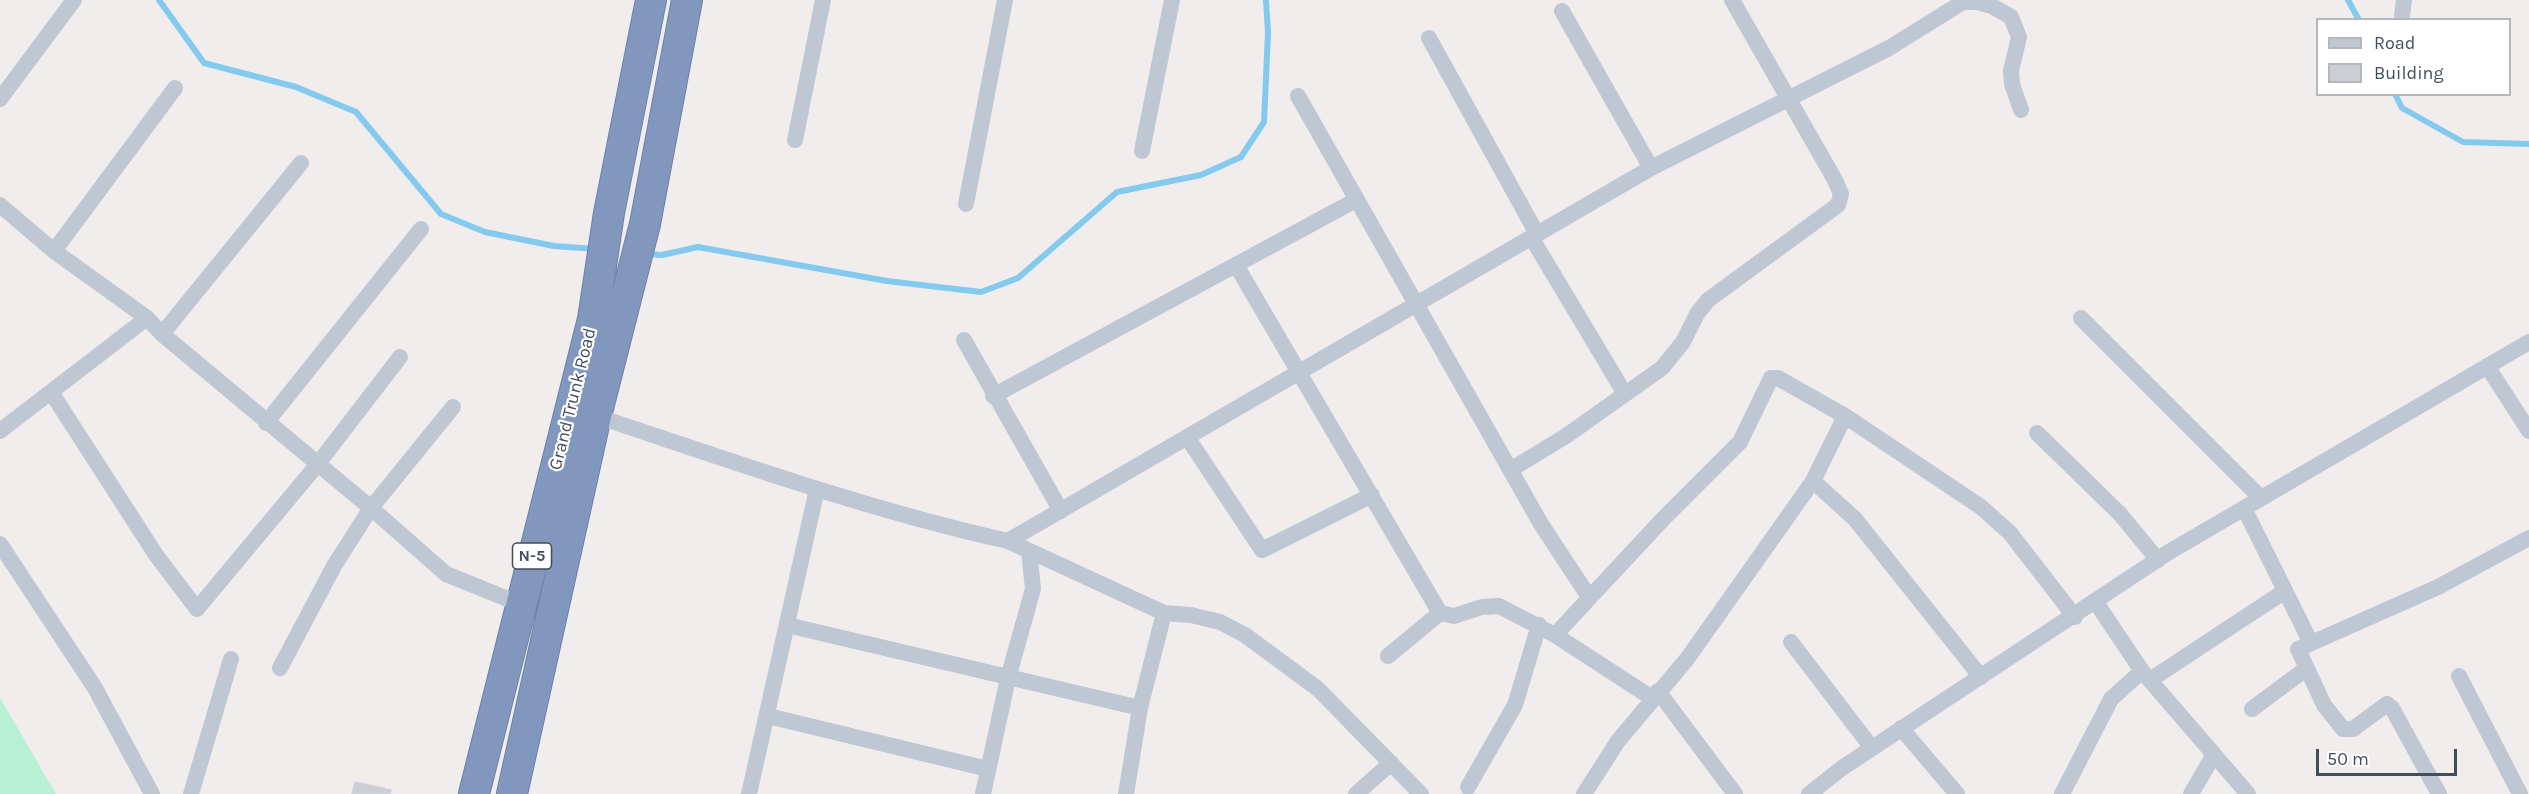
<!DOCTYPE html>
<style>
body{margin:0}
#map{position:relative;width:2529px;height:794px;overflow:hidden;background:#f0edec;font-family:Karla,sans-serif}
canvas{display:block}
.legend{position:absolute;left:2316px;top:18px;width:195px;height:78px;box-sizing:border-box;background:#fff;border:2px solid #b4b8bd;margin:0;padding:8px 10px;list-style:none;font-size:18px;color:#444d5b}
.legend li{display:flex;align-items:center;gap:12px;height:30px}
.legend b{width:30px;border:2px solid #b4b8bd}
.scale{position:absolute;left:2316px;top:749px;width:141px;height:27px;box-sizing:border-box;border:3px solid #444d5b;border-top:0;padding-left:8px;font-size:18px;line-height:21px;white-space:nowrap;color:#444d5b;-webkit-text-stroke:4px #fff;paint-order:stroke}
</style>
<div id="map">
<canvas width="2529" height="794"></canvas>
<ul class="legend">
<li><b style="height:8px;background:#bfc7d3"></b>Road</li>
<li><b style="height:16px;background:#cbced5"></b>Building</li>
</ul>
<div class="scale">50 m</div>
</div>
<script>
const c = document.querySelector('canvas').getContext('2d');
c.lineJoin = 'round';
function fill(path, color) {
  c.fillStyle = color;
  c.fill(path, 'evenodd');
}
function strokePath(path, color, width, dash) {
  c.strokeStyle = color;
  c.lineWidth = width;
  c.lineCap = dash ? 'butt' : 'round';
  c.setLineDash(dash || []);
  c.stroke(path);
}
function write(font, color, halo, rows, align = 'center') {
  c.font = font + ' Karla,sans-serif';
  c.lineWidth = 4.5;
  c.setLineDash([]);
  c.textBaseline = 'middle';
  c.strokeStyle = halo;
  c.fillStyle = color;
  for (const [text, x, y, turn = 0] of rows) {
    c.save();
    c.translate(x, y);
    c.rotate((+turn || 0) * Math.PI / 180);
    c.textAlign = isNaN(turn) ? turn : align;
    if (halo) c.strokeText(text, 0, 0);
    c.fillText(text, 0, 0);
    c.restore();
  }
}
const green = new Path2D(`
 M 0,698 L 56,794 L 0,794 Z`);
const stream = new Path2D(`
 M 159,0 L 204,63 L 296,87 L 356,112 L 441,214 L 485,232 L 554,246 L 596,249
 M 2348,0 L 2359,20
 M 2395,94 L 2402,108 L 2463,142 L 2529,144
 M 645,254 L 662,255 L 698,247 L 887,281 L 981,292 L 1018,278 L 1117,192 L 1201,175 L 1241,157 L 1264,122 L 1268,33 L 1266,0`);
const building = new Path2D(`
 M 355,782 L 391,790 L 390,794 L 352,794 Z`);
const street = new Path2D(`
 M 1562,11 L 1651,168
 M 2402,16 L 2404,0
 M 1429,38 L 1537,234
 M 1298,96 L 1541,524 L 1589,597
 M 0,99 L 74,0
 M 795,140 L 823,0
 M 1142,151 L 1172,0
 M 966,204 L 1005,0
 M 0,205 L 54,251 L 147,318 L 162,334 L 371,508 L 446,574 L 520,604
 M 1531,237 L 1625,394
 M 54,251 L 175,88
 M 1236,265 L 1440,613 L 1454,616 L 1482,607 L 1499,606 L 1555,635 L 1652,698
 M 2081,318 L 2261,498
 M 162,334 L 301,163
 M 964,340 L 1061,511
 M 2487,366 L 2529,431
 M 51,392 L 156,555 L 197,609 L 317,465 L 400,357
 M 993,396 L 1356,200
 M 596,416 C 732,461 868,510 1008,541 L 1651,168 L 1889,48 L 1963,2 L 1978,2 L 1992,6 L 2011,17 L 2019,37 L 2011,71 L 2012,84 L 2021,110
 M 266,423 L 421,229
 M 0,431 L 147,318
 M 2037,433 L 2120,514 L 2158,560
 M 1187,437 L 1262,550 L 1372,495
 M 1510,470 L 1566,436 L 1662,368 L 1683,342 L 1697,314 L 1708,300 L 1838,205 L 1841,194 L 1835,180 L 1732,0
 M 1813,481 L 1855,519 L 1981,677
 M 2244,508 L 2311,643
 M 1008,541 L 1164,613 L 1191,615 L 1220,622 L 1245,635 L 1318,689 L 1421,794
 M 0,544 L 95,688 L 152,794
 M 2095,601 L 2142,671 L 2248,794
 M 787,625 L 1140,708
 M 1555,635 L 1663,519 L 1740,442 L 1771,378 L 1778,378 L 1845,416 L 1981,507 L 2010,533 L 2075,617
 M 1791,642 L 1872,748
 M 1388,656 L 1440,613
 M 280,668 L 334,566 L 371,508 L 453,407
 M 2459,676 L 2520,794
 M 2150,680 L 2285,591
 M 1658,691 L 1735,794
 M 2252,709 L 2307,668
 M 768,716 L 988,769
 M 1901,728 L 1957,794
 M 1468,787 L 1515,705 L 1539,625
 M 191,794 L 231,659
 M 749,794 L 817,489
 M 983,794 L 1008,678 L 1033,589 L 1029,551
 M 1126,794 L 1140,708 L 1164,613
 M 1356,794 L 1391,763
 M 1584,794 L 1618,741 L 1687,659 L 1813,481 L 1845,416
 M 1809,794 L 1842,768 L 2169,552 L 2529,342
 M 2062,794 L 2111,699 L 2142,671
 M 2191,794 L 2213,756
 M 2439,794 L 2392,708 L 2387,704 L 2353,729 L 2343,729 L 2324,705 L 2298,649 L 2438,587 L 2529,538`);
const highway = new Path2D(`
 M 474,794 L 593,319 L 609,213 L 651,0
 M 512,794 L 596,416 L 645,224 L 687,0`);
const shields = [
 [532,556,39]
];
const shieldNames = [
 ["N-5",532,556]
];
const streetNames = [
 ["Grand Trunk Road",573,399,-76]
];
fill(green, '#b8f0d5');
strokePath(stream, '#84caee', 6);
fill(building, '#cbced5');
strokePath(building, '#d0d2d9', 1.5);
strokePath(highway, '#6d82aa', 32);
strokePath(street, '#bfc7d3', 16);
strokePath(highway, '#8297be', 30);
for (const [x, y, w] of shields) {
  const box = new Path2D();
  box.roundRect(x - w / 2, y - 13, w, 26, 4.5);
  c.fillStyle = '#fff';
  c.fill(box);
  strokePath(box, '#444d5b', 1.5);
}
write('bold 16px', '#444d5b', null, shieldNames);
write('18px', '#444d5b', '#fff', streetNames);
</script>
